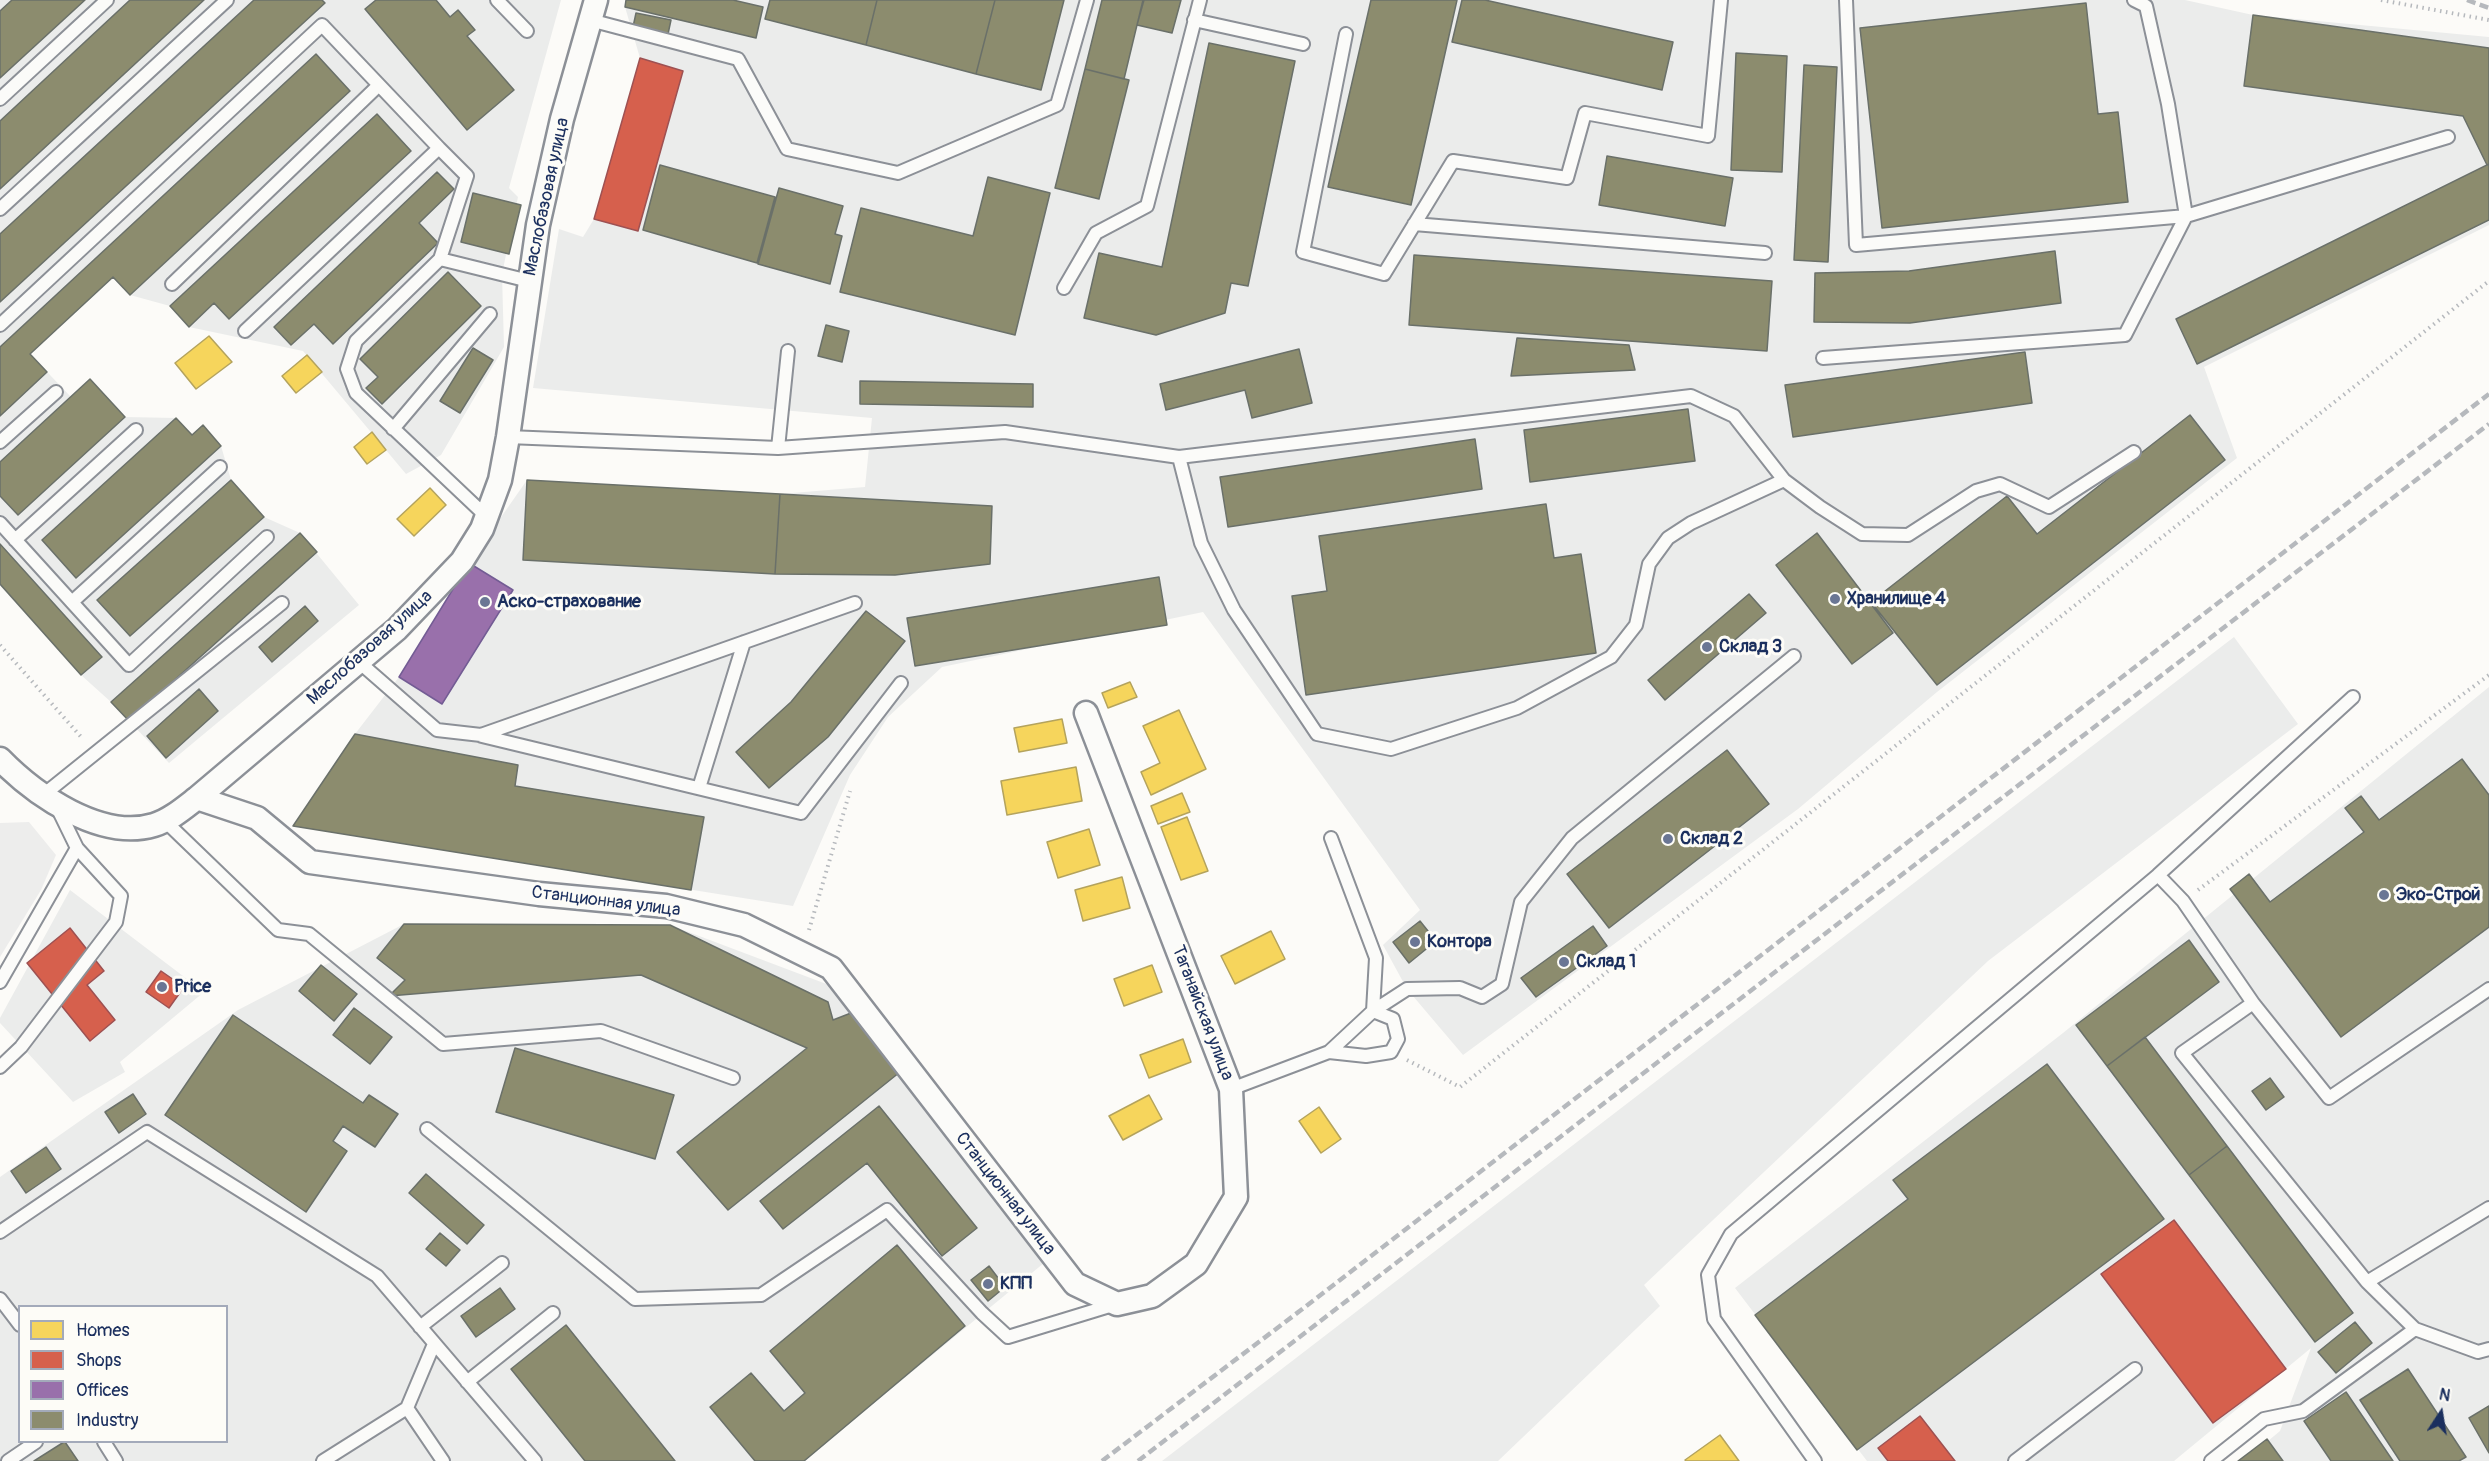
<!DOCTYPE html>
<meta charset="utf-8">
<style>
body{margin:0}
#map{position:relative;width:2489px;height:1461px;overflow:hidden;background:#fcfbf8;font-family:Pangolin,sans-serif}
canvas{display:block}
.legend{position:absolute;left:18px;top:1305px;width:210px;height:138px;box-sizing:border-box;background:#fdfcf7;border:2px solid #a3aaba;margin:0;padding:8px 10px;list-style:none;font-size:18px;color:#1b2f5e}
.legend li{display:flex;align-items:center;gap:12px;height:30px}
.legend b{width:30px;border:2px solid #a3aaba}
.north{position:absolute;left:2411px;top:1383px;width:60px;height:60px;-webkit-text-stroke:4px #fdfcf7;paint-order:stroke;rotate:12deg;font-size:16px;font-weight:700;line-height:24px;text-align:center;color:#1b2f5e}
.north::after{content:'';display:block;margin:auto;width:21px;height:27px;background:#1b2f5e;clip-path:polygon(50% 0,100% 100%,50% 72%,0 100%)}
</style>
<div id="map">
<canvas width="2489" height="1461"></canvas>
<ul class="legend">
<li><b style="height:16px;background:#f6d55c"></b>Homes</li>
<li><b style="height:16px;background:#d6604d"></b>Shops</li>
<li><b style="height:16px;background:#9970ab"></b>Offices</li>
<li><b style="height:16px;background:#8c8c6e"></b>Industry</li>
</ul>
<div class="north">N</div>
</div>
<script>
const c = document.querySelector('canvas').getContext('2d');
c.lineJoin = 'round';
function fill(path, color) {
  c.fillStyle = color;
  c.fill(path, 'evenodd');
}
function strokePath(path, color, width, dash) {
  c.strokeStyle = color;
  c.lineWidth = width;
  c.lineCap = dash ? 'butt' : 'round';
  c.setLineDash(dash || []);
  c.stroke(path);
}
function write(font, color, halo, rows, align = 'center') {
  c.font = font + ' Pangolin,sans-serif';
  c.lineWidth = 6;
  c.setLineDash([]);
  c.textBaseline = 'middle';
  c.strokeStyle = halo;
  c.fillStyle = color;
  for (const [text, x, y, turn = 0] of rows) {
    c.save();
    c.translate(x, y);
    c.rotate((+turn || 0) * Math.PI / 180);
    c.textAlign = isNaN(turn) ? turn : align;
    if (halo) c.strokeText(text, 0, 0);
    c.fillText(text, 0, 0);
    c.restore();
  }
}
const built = new Path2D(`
 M 0,0 L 561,0 L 509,188 L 518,197 L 502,274 L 504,347 L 441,455 L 406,474 L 303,351 L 189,327 L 170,306 L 130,295 L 113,278 L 30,354 L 71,397 L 90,379 L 125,417 L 176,418 L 192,435 L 203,425 L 221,446 L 231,480 L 264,517 L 300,533 L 359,605 L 169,763 L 111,702 L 81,675 L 0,584 Z
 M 626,0 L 2185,0 L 2253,15 L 2489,37 L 2489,225 L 2204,367 L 2237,458 L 1937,692 L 1798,809 L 1463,1055 L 1407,989 L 1383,945 L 1420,910 L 1203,612 L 942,667 L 888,717 L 850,775 L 793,906 L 293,826 L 355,734 L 399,677 L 469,563 L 527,480 L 780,494 L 865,487 L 872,418 L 533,388 L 559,229 L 583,237 L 594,219 L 640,58 L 625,7 Z
 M 2234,637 L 2298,724 L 1988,961 L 1644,1285 L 1660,1306 L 1498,1461 L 1162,1461 Z
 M 2489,687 L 2489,1461 L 2244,1461 L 2280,1431 L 2311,1348 L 2174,1461 L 1867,1461 L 1735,1288 L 2063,1033 Z
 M 70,890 L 204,992 L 120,1062 L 125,1072 L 73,1102 L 0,1023 L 0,1018 Z
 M 404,924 L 670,925 L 837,988 L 1050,1258 L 804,1461 L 0,1461 L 0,1177 L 238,1010 ZM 20,1306 L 226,1306 L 226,1442 L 20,1442 Z`);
const green = new Path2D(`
 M 29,822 L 56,855 L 41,890 L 0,957 L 0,823 Z`);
const homes = new Path2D(`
 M 209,336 L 232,362 L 196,389 L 175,363 Z
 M 307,355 L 322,372 L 296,393 L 282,376 Z
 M 372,432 L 386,450 L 367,464 L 354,447 Z
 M 430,488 L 446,505 L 414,536 L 397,519 Z
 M 1130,682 L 1137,697 L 1108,708 L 1102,693 Z
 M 1179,710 L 1206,769 L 1151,795 L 1141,772 L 1160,763 L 1143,726 Z
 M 1062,719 L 1067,743 L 1019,752 L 1014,728 Z
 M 1076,767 L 1082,801 L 1007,815 L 1001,781 Z
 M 1182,793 L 1190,812 L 1158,824 L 1151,806 Z
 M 1187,817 L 1208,871 L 1181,880 L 1161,827 Z
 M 1089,829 L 1100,865 L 1058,878 L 1047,842 Z
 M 1122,877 L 1130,908 L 1083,921 L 1075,890 Z
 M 1271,931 L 1285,959 L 1235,984 L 1221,956 Z
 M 1152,965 L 1162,992 L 1124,1006 L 1114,979 Z
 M 1183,1039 L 1191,1062 L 1149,1078 L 1140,1055 Z
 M 1149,1095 L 1162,1119 L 1123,1140 L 1109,1116 Z
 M 1319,1107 L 1341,1139 L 1321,1153 L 1299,1121 Z
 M 1720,1435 L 1739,1461 L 1686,1461 L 1685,1460 Z`);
const shops = new Path2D(`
 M 640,58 L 683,71 L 638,231 L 594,219 Z
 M 70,928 L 104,971 L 87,985 L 115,1020 L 90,1041 L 27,963 Z
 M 161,971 L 184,987 L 169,1008 L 146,992 Z
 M 2174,1220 L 2286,1369 L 2213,1423 L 2101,1274 Z
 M 1920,1416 L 1955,1461 L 1888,1461 L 1878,1448 Z`);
const offices = new Path2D(`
 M 469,563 L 513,590 L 442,704 L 399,677 Z`);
const industry = new Path2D(`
 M 12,0 L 85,0 L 0,78 L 0,11 Z
 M 130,0 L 204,0 L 0,189 L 0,121 Z
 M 254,0 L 322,0 L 325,3 L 0,302 L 0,234 Z
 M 376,0 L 436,0 L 450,17 L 458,10 L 475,30 L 467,36 L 514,90 L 467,130 L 365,9 Z
 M 626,0 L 733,0 L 763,7 L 756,38 L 625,7 Z
 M 770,0 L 877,0 L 866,45 L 765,19 Z
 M 877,0 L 995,0 L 976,74 L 866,45 Z
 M 995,0 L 1064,0 L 1041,90 L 976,74 Z
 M 1102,0 L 1143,0 L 1124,79 L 1085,69 Z
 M 1144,0 L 1181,0 L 1172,33 L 1137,25 Z
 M 1371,0 L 1457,0 L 1411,205 L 1328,187 Z
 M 1462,0 L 1485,0 L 1673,42 L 1662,90 L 1452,42 Z
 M 2086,3 L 2098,114 L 2118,112 L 2128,202 L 1882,228 L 1860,28 Z
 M 636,13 L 671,20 L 668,34 L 633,27 Z
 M 2253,15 L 2489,48 L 2489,164 L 2487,165 L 2463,116 L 2244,86 Z
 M 1209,43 L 1295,61 L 1248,286 L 1231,283 L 1225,313 L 1156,335 L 1084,318 L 1099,253 L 1162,267 Z
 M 1736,53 L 1787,56 L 1782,172 L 1731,170 Z
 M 316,54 L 350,91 L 130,295 L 113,277 L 30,354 L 47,372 L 0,416 L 0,347 Z
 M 1804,65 L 1837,67 L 1828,262 L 1794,260 Z
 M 1085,69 L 1129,80 L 1099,199 L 1055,188 Z
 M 377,114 L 411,151 L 229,319 L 214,303 L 189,327 L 170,306 Z
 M 1607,156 L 1733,178 L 1725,226 L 1599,205 Z
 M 2489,164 L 2489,220 L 2197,364 L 2176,319 Z
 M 660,165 L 775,197 L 757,263 L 643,230 Z
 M 437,172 L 454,189 L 419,223 L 438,243 L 333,344 L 314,324 L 291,345 L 274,327 Z
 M 988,177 L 1050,193 L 1015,335 L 840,292 L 861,208 L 973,236 Z
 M 779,188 L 843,206 L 835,234 L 842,236 L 830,284 L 758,264 Z
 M 473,193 L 521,205 L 509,254 L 461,242 Z
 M 2055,251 L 2061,303 L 1910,323 L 1814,322 L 1815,273 L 1909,271 Z
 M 1414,255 L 1772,281 L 1767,351 L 1409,325 Z
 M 448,272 L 481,306 L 382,404 L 366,388 L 378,377 L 360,359 Z
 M 826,325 L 849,331 L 842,362 L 818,356 Z
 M 1517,338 L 1629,345 L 1635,370 L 1511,376 Z
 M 473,348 L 493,360 L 460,413 L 440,401 Z
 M 1299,349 L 1312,403 L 1252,418 L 1245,390 L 1166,410 L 1160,384 Z
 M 2025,352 L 2032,403 L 1793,437 L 1785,385 Z
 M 90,379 L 125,417 L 18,515 L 0,496 L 0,462 Z
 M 860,381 L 1033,384 L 1033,407 L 860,404 Z
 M 1688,409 L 1695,461 L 1530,482 L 1524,430 Z
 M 2190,415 L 2225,460 L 1937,685 L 1871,602 L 2007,496 L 2037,534 Z
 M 176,418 L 192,435 L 203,425 L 221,446 L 76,578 L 42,540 Z
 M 1475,439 L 1482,489 L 1228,527 L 1220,477 Z
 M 231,480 L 264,517 L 130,636 L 97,600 Z
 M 527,480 L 780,494 L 775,574 L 523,560 Z
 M 780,494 L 992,506 L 990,564 L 895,575 L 775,574 Z
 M 1546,504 L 1554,558 L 1581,554 L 1596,653 L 1306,695 L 1292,596 L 1327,591 L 1319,536 Z
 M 300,533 L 317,552 L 129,721 L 111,702 Z
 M 1817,533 L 1893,633 L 1852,664 L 1776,565 Z
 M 0,544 L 102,657 L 81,675 L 0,584 Z
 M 1159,577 L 1167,625 L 915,666 L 907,618 Z
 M 1749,594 L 1766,613 L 1665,700 L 1648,680 Z
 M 305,606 L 318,621 L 272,662 L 259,647 Z
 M 866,611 L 905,641 L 828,737 L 769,788 L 736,752 L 791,702 Z
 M 199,689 L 218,711 L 166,758 L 147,736 Z
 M 355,734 L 518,765 L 515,786 L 704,817 L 691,890 L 293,826 Z
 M 1727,750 L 1769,804 L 1609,928 L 1567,874 Z
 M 2462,759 L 2489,795 L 2489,927 L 2341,1037 L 2230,889 L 2249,874 L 2270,902 L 2364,832 L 2345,808 L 2361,796 L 2379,820 Z
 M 1420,921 L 1436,941 L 1409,963 L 1393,942 Z
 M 404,924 L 670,925 L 828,1002 L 833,1020 L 851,1013 L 900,1072 L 728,1210 L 677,1152 L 807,1048 L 641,975 L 389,996 L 405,980 L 377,958 Z
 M 1593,926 L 1607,946 L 1536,997 L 1521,978 Z
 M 2189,940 L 2219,982 L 2107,1066 L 2076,1025 Z
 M 321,965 L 357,994 L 334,1021 L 299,991 Z
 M 354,1008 L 392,1037 L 370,1064 L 333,1035 Z
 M 233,1015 L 363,1103 L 369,1095 L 398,1114 L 375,1147 L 343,1126 L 333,1141 L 347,1151 L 306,1212 L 165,1115 Z
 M 2145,1037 L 2227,1146 L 2189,1175 L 2107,1066 Z
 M 515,1048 L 674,1095 L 655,1159 L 496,1112 Z
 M 2047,1064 L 2164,1219 L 1857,1450 L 1755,1315 L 1908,1199 L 1893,1180 Z
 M 2270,1078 L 2284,1097 L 2266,1110 L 2252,1091 Z
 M 133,1094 L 146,1114 L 119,1133 L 105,1112 Z
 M 879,1106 L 977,1228 L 942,1256 L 867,1163 L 783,1229 L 760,1201 Z
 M 2227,1146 L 2353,1313 L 2315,1342 L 2189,1175 Z
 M 46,1147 L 61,1169 L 26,1193 L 11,1171 Z
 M 426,1174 L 484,1225 L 467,1244 L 409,1193 Z
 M 440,1233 L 460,1250 L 446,1266 L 426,1249 Z
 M 897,1245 L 965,1326 L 804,1461 L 755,1461 L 710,1407 L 751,1373 L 784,1411 L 805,1393 L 770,1351 Z
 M 989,1266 L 1005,1287 L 988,1301 L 971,1280 Z
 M 500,1288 L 515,1309 L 476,1337 L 461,1316 Z
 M 2355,1322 L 2372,1343 L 2336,1373 L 2318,1352 Z
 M 566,1325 L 675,1461 L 585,1461 L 511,1369 Z
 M 2408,1369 L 2466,1457 L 2459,1461 L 2400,1461 L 2360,1400 Z
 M 2346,1392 L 2393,1461 L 2331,1461 L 2304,1421 Z
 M 2489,1406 L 2489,1453 L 2469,1418 Z
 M 2267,1439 L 2283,1461 L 2238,1461 Z
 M 65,1442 L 78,1461 L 34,1461 L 64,1442 Z`);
const path = new Path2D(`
 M 2381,0 L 2489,20
 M 0,645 L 83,739
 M 2198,890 L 2489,675
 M 809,930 L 850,791
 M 1407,1060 L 1460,1087 L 2489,281`);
const lane = new Path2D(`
 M 497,0 L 527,31
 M 1846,0 L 1856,245 L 2186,216 L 2448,137
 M 590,20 L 738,59 L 787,149 L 898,173 L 1057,105 L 1087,0
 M 1194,20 L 1303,44
 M 1346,34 L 1303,252 L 1384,274 L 1453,161 L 1567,178 L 1585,113 L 1708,136 L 1721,0
 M 0,99 L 107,0
 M 439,148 L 467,176 L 440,259
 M 0,209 L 227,0
 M 1414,224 L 1765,253
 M 172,284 L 379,85
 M 1064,288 L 1096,233 L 1147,206 L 1200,0
 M 0,325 L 322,25 L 439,148 L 245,331
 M 1823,358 L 2125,335 L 2186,216 L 2168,104 L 2146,6 L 2134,0
 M 393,429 L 490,314
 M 508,437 L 778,448 L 1005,432 L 1179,457 L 1691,396 L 1734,416 L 1784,480
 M 0,442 L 56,392
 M 778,448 L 788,351
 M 1179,457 L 1201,543 L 1234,610 L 1317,734 L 1391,749 L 1517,708 L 1611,657 L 1636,625 L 1649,564 L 1668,538 L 1691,523 L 1784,480 L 1820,507 L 1862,534 L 1908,535 L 1976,491 L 2000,484 L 2049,507 L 2134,452
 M 487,517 L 356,393 L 347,369 L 356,341 L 440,259 L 529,281
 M 0,523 L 129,665 L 267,537
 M 15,540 L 136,430
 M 72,602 L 220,467
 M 359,662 L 437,730 L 481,735 L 855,603
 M 2353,697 L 2158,875 L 2183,901 L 2253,1003 L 2182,1053 L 2367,1282 L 2415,1329 L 2478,1352 L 2489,1349
 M 482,736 L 801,813 L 901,683
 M 699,788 L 744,642
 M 42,796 L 282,603
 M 165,821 L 278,930 L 309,934 L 443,1044 L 601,1031 L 733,1078
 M 0,982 L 77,848
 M 2253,1003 L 2329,1098 L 2489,989
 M 1373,1011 L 1407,989 L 1460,988 L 1482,997 L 1502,984 L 1521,902 L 1572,838 L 1794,656
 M 1329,1052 L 1366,1056 L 1391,1052 L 1398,1039 L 1393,1019 L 1373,1011
 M 0,1067 L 21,1047 L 116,922 L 121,896 L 77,848 L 57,807
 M 1231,1089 L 1329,1052 L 1373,1011 L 1376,958 L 1331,838
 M 427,1129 L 635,1299 L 761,1295 L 887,1210 L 982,1313 L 1008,1337 L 1116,1304
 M 0,1232 L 147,1132 L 377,1276 L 535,1461
 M 2367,1282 L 2489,1208
 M 0,1299 L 20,1325
 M 420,1327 L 502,1263
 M 467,1382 L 553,1313
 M 407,1408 L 443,1461
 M 104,1442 L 116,1461
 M 8,1461 L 36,1442
 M 323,1461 L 407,1408 L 434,1344
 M 1815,1461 L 1714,1319 L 1708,1275 L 1731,1234 L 2158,875
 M 2015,1461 L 2135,1369
 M 2211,1461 L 2264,1419 L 2303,1411 L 2415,1329`);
const street = new Path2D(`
 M 0,759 C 35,795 101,841 154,825 C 170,820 184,808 197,798 L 397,629 L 462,561 L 482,529 L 500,480 L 508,437 L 538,225 L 562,119 L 596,0
 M 197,798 L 257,818 L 310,862 L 539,894 L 666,906 L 744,925 L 831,968 L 1075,1284 L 1117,1304 L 1152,1296 L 1196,1264 L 1236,1197 L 1231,1089 L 1086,713`);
const rail = new Path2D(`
 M 2467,0 L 2489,8
 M 1102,1461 L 1301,1310 L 2489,394
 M 1138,1461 L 2489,424`);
const markers = [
 [1835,599,6,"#6a7694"],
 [485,602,6,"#6a7694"],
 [1707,647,6,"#6a7694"],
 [1668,839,6,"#6a7694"],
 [2384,895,6,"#6a7694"],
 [1415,942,6,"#6a7694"],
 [1564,962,6,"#6a7694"],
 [162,987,6,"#6a7694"],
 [988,1284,6,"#6a7694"]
];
const streetNames = [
 ["Маслобазовая улица",547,197,-78],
 ["Маслобазовая улица",370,648,-42],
 ["Станционная улица",606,902,7],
 ["Таганайская улица",1202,1013,69],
 ["Станционная улица",1005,1194,52]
];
const poiNames = [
 ["Хранилище 4",1847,599],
 ["Аско-страхование",497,602],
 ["Склад 3",1719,647],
 ["Склад 2",1680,839],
 ["Эко-Строй",2396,895],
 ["Контора",1427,942],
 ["Склад 1",1576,962],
 ["Price",174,987],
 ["КПП",1000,1284]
];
fill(built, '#ebeceb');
fill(green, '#ededec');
fill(homes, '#f6d55c');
strokePath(homes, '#b4a35d', 1.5);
fill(shops, '#d6604d');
strokePath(shops, '#9e5152', 1.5);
fill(offices, '#9970ab');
strokePath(offices, '#735c94', 1.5);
fill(industry, '#8c8c6e');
strokePath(industry, '#6a7069', 1.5);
strokePath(lane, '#8c9097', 16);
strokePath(street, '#8c9097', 27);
strokePath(path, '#b6b9bd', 4, [1.5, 4.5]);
strokePath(lane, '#fbfbf9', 12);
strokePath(street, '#fbfbf9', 22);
strokePath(rail, '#b6b9bd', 4.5, [9, 4.5]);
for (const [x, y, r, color] of markers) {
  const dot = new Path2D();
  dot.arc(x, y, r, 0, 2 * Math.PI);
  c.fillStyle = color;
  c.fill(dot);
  strokePath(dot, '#fdfcf7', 2);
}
write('18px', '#1b2f5e', '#fdfcf7', streetNames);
write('bold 18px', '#1b2f5e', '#fdfcf7', poiNames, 'left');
</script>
